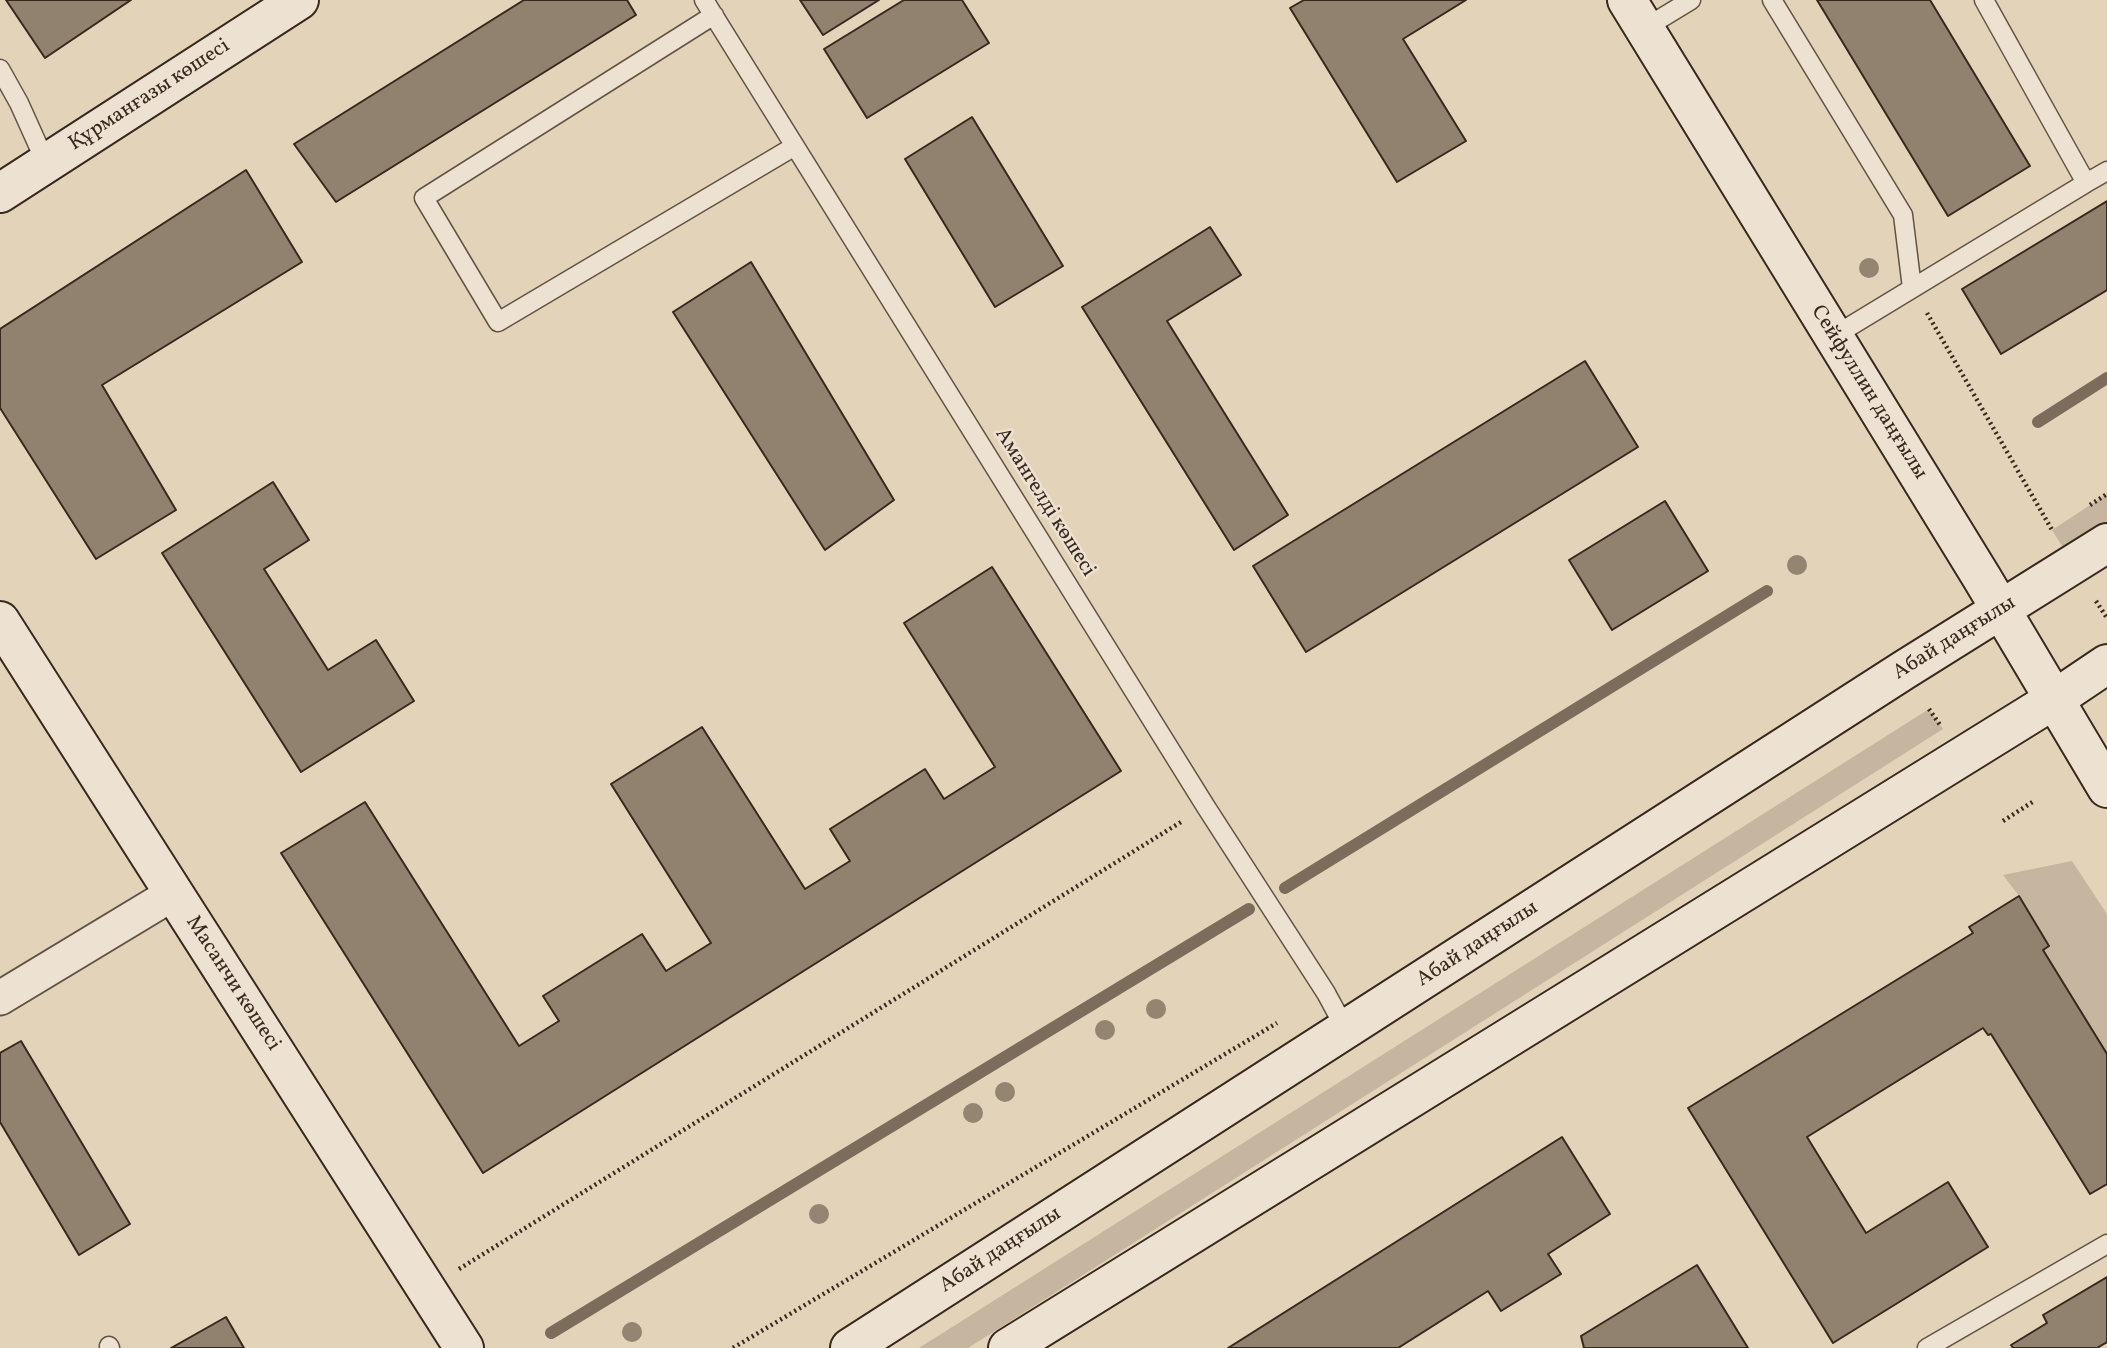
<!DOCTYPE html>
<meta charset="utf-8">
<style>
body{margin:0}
canvas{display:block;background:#e3d3b9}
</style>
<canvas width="2107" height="1348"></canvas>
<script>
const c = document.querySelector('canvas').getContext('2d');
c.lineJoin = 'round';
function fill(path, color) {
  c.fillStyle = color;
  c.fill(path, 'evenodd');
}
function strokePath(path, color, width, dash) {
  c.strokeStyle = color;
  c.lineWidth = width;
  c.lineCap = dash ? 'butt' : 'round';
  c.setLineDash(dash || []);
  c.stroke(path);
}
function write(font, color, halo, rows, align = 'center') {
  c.font = font + ' Vollkorn,serif';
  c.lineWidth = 5;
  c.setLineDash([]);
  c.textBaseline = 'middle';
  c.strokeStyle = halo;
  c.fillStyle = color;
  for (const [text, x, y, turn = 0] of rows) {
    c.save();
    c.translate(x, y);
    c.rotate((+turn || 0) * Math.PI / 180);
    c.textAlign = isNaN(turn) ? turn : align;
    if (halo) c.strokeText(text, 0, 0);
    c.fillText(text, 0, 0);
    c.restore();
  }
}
const green = new Path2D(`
 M 2107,494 L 2107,543 L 2073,564 L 2052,530 Z
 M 1929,709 L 1943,729 L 968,1348 L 919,1348 Z
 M 2072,861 L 2107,914 L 2107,1054 L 2043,950 L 2019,896 L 2003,875 Z`);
const stream = new Path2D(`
 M 2038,422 L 2107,378
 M 1285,888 L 1767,591
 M 551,1333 L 1249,909`);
const building = new Path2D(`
 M 6,0 L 131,0 L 45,58 Z
 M 524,0 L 627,0 L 636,15 L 336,202 L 294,144 Z
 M 800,0 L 879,0 L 823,35 Z
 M 904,0 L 962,0 L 989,43 L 867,118 L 824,49 Z
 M 1304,0 L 1466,0 L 1403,39 L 1466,141 L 1397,182 L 1290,8 Z
 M 1817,0 L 1930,0 L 2030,166 L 1948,216 Z
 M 972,117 L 1063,266 L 995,307 L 905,159 Z
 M 246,170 L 302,262 L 102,385 L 176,510 L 96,559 L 0,408 L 0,329 Z
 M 2107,201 L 2107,290 L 2001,354 L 1962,289 Z
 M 1210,227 L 1241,275 L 1167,321 L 1288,515 L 1234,550 L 1082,307 Z
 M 751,262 L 894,500 L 825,550 L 673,312 Z
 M 1585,361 L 1638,447 L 1306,652 L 1253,566 Z
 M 273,482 L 309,540 L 264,569 L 328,670 L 376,640 L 414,701 L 301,772 L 162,553 Z
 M 1665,501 L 1708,571 L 1612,630 L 1569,560 Z
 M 992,567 L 1121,771 L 483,1173 L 281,853 L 365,802 L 519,1046 L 559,1021 L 543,996 L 642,934 L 666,971 L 711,943 L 611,784 L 702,727 L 805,889 L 850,861 L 830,829 L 925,769 L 944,799 L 995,767 L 904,623 Z
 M 2019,896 L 2049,946 L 2043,950 L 2107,1054 L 2107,1184 L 2090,1194 L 1991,1034 L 1988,1035 L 1983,1028 L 1807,1137 L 1866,1233 L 1948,1182 L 1988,1247 L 1833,1343 L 1688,1108 L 1973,933 L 1969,927 Z
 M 21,1041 L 130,1224 L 79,1255 L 0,1122 L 0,1053 Z
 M 1562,1137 L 1610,1214 L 1548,1254 L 1561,1274 L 1501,1311 L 1488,1291 L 1398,1348 L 1228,1348 Z
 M 1697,1265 L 1748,1348 L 1584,1348 L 1581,1336 Z
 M 2107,1277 L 2107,1342 L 2097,1348 L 2013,1348 L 2011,1345 L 2047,1323 L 2043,1315 Z
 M 226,1317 L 244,1348 L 171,1348 Z`);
const path = new Path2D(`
 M 1927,313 L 2052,530
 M 2090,505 L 2107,494
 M 2096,601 L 2107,618
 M 1929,709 L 1940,725
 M 2003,821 L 2034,801
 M 459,1269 L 1181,822
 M 733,1348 L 1277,1023`);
const lane = new Path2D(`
 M 704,0 L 1206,807 L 1326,993 L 1346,1030
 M 1772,0 L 1903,215 L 1912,288
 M 714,15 L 424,198 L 498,322 L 795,146
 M 1645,28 L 1691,0
 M 0,69 L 19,103 L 46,163
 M 2086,183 L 2107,171
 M 1834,336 L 2086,183 L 1984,0
 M 109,1346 L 110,1348
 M 1927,1348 L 2107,1244`);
const street = new Path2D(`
 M 0,998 L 174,893`);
const secondary = new Path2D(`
 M 1627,0 L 1982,578 L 2107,788
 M 0,193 L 299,0
 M 0,621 L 464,1348
 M 850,1348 L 1904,670 L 2107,543
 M 1008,1348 L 2055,699 L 2107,664`);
const trees = [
 [1869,268],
 [1797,565],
 [1156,1009],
 [1105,1030],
 [1005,1092],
 [973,1113],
 [819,1214],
 [632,1332]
];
const streetNames = [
 ["Құрманғазы көшесі",150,96,-33],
 ["Сейфуллин даңғылы",1868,393,58],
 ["Амангелді көшесі",1044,503,58],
 ["Абай даңғылы",1955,639,-32],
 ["Абай даңғылы",1478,945,-33],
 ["Масанчи көшесі",232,984,57],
 ["Абай даңғылы",1001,1251,-33]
];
fill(green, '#c6b69f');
strokePath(stream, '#7c6c5b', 12);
fill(building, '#91816f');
strokePath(building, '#38281e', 2);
strokePath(lane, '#635345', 21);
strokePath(street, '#635345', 37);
strokePath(secondary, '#38281e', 42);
strokePath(path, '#38281e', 4.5, [2, 3.5]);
strokePath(lane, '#ede2d2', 18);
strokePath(street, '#ede2d2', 33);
strokePath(secondary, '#ede2d2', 38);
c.fillStyle = '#948472';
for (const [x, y] of trees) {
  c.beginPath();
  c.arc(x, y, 10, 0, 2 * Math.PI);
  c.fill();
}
write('21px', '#38281e', '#ede2d2', streetNames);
</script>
